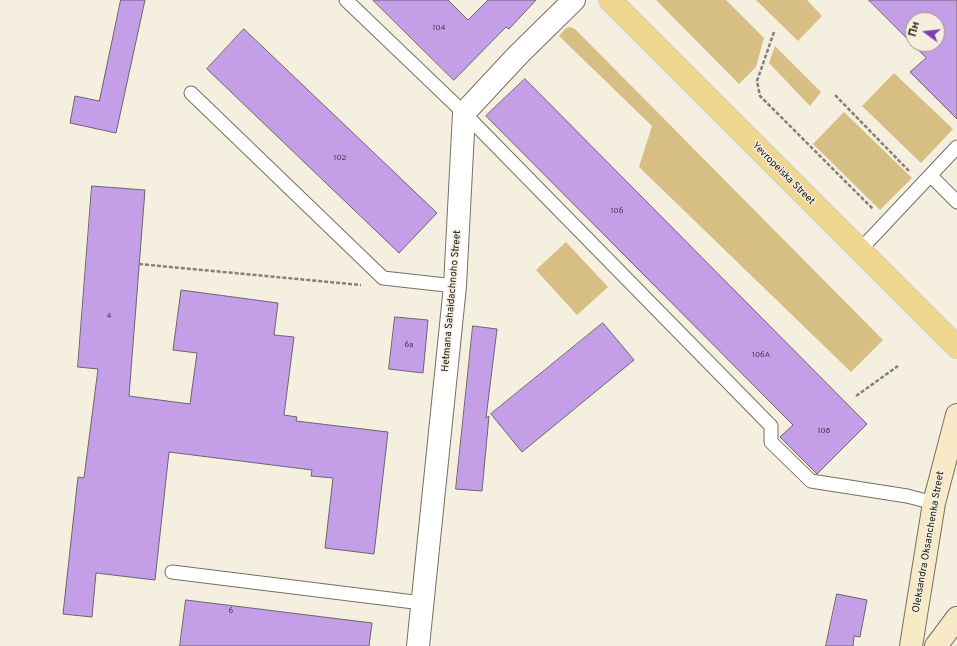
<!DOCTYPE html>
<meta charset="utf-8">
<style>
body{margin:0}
#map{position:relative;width:957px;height:646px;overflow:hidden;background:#f5efe0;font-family:Overpass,sans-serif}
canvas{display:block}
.north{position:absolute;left:905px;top:12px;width:40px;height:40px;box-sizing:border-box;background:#f5efe0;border:1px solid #9d998e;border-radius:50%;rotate:285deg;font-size:11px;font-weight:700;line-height:16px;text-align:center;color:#191712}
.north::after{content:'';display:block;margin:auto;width:14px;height:18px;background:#813eb1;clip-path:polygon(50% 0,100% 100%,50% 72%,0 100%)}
</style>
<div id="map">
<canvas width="957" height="646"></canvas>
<div class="north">Пн</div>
</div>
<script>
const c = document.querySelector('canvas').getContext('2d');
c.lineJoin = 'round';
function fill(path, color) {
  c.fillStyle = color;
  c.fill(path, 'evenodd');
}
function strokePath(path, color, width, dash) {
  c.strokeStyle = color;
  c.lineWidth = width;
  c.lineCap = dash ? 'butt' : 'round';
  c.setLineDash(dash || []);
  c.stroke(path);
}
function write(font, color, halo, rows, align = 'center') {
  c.font = font + ' Overpass,sans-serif';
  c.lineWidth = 3;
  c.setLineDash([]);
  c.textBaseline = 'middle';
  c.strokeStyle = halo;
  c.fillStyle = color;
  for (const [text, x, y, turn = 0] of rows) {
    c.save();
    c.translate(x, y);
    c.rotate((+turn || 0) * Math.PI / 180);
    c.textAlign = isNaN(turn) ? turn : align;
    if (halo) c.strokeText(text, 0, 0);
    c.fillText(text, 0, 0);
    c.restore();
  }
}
const green = new Path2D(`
 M 656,0 L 726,0 L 764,38 L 756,67 L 739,84 Z
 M 756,0 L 807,0 L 822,16 L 798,41 Z
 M 570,27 L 575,29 L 883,340 L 851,372 L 639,167 L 652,126 L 559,36 L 566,28 Z
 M 775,46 L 821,92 L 810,106 L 769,63 Z
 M 894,73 L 953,129 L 921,163 L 862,106 Z
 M 844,112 L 912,178 L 880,210 L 813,144 Z
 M 566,242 L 608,287 L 577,315 L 536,270 Z`);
const building = new Path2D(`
 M 121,0 L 145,0 L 116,133 L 70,123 L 75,96 L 99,101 Z
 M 373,0 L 448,0 L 468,20 L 488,0 L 536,0 L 509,29 L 506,27 L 454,80 Z
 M 869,0 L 957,0 L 957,119 L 910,72 L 926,58 ZM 913,20 L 937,20 L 937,44 L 913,44 Z
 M 244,29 L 437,213 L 399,253 L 207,69 Z
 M 525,79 L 867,424 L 817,474 L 780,437 L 793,425 L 486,116 Z
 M 92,186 L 145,190 L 129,396 L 190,404 L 197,353 L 173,350 L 181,290 L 278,303 L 274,335 L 294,337 L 284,415 L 297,417 L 296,421 L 388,432 L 374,554 L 325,548 L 333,478 L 311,476 L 312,470 L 169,452 L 155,580 L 96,573 L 92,617 L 63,614 L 78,477 L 84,478 L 98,369 L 78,367 Z
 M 395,317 L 428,320 L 423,373 L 389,369 Z
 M 603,323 L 634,360 L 522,452 L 491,414 Z
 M 473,326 L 497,329 L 486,418 L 489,416 L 482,491 L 456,489 Z
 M 837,594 L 867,600 L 860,637 L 854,636 L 853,646 L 826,646 Z
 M 186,600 L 372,623 L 369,646 L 180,646 Z`);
const path = new Path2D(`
 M 774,32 L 757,81 L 760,96 L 873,209
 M 835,95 L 909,171
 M 139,264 L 361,285
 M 856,396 L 898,366`);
const service = new Path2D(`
 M 346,0 L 464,113 L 771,426 L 771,442 L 811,481 L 907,496 L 934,503
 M 191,93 L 383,278 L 455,286
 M 931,176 L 957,202
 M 860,250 L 957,147
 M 172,572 L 422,603`);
const minor = new Path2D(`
 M 418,646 L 455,286 L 464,113 L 518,55 L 574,0`);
const secondary = new Path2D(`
 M 911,646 L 934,503 L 957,415
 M 936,646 L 957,618`);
const primary = new Path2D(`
 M 610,0 L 957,347`);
const numberNames = [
 ["104",439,28],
 ["102",340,158],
 ["106",617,211],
 ["4",109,316],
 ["6а",409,345],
 ["106А",761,355],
 ["108",824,431],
 ["6",231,611]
];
const streetNames = [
 ["Yevropeiska Street",783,174,45],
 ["Hetmana Sahaidachnoho Street",452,301,-85],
 ["Oleksandra Oksanchenka Street",929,542,-80]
];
fill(green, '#d7be82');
fill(building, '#c59ee8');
strokePath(building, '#6a6470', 1);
strokePath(service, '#777165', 15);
strokePath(minor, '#777165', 24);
strokePath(secondary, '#777165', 24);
strokePath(primary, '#d1d1d0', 24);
strokePath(path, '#858177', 2.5, [4, 2]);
strokePath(service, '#fff', 13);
strokePath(minor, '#fff', 22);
strokePath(secondary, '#f8eac7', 22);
strokePath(primary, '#f1d68f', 22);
write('8px', '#443948', null, numberNames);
write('10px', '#191712', '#f5efe0', streetNames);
</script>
